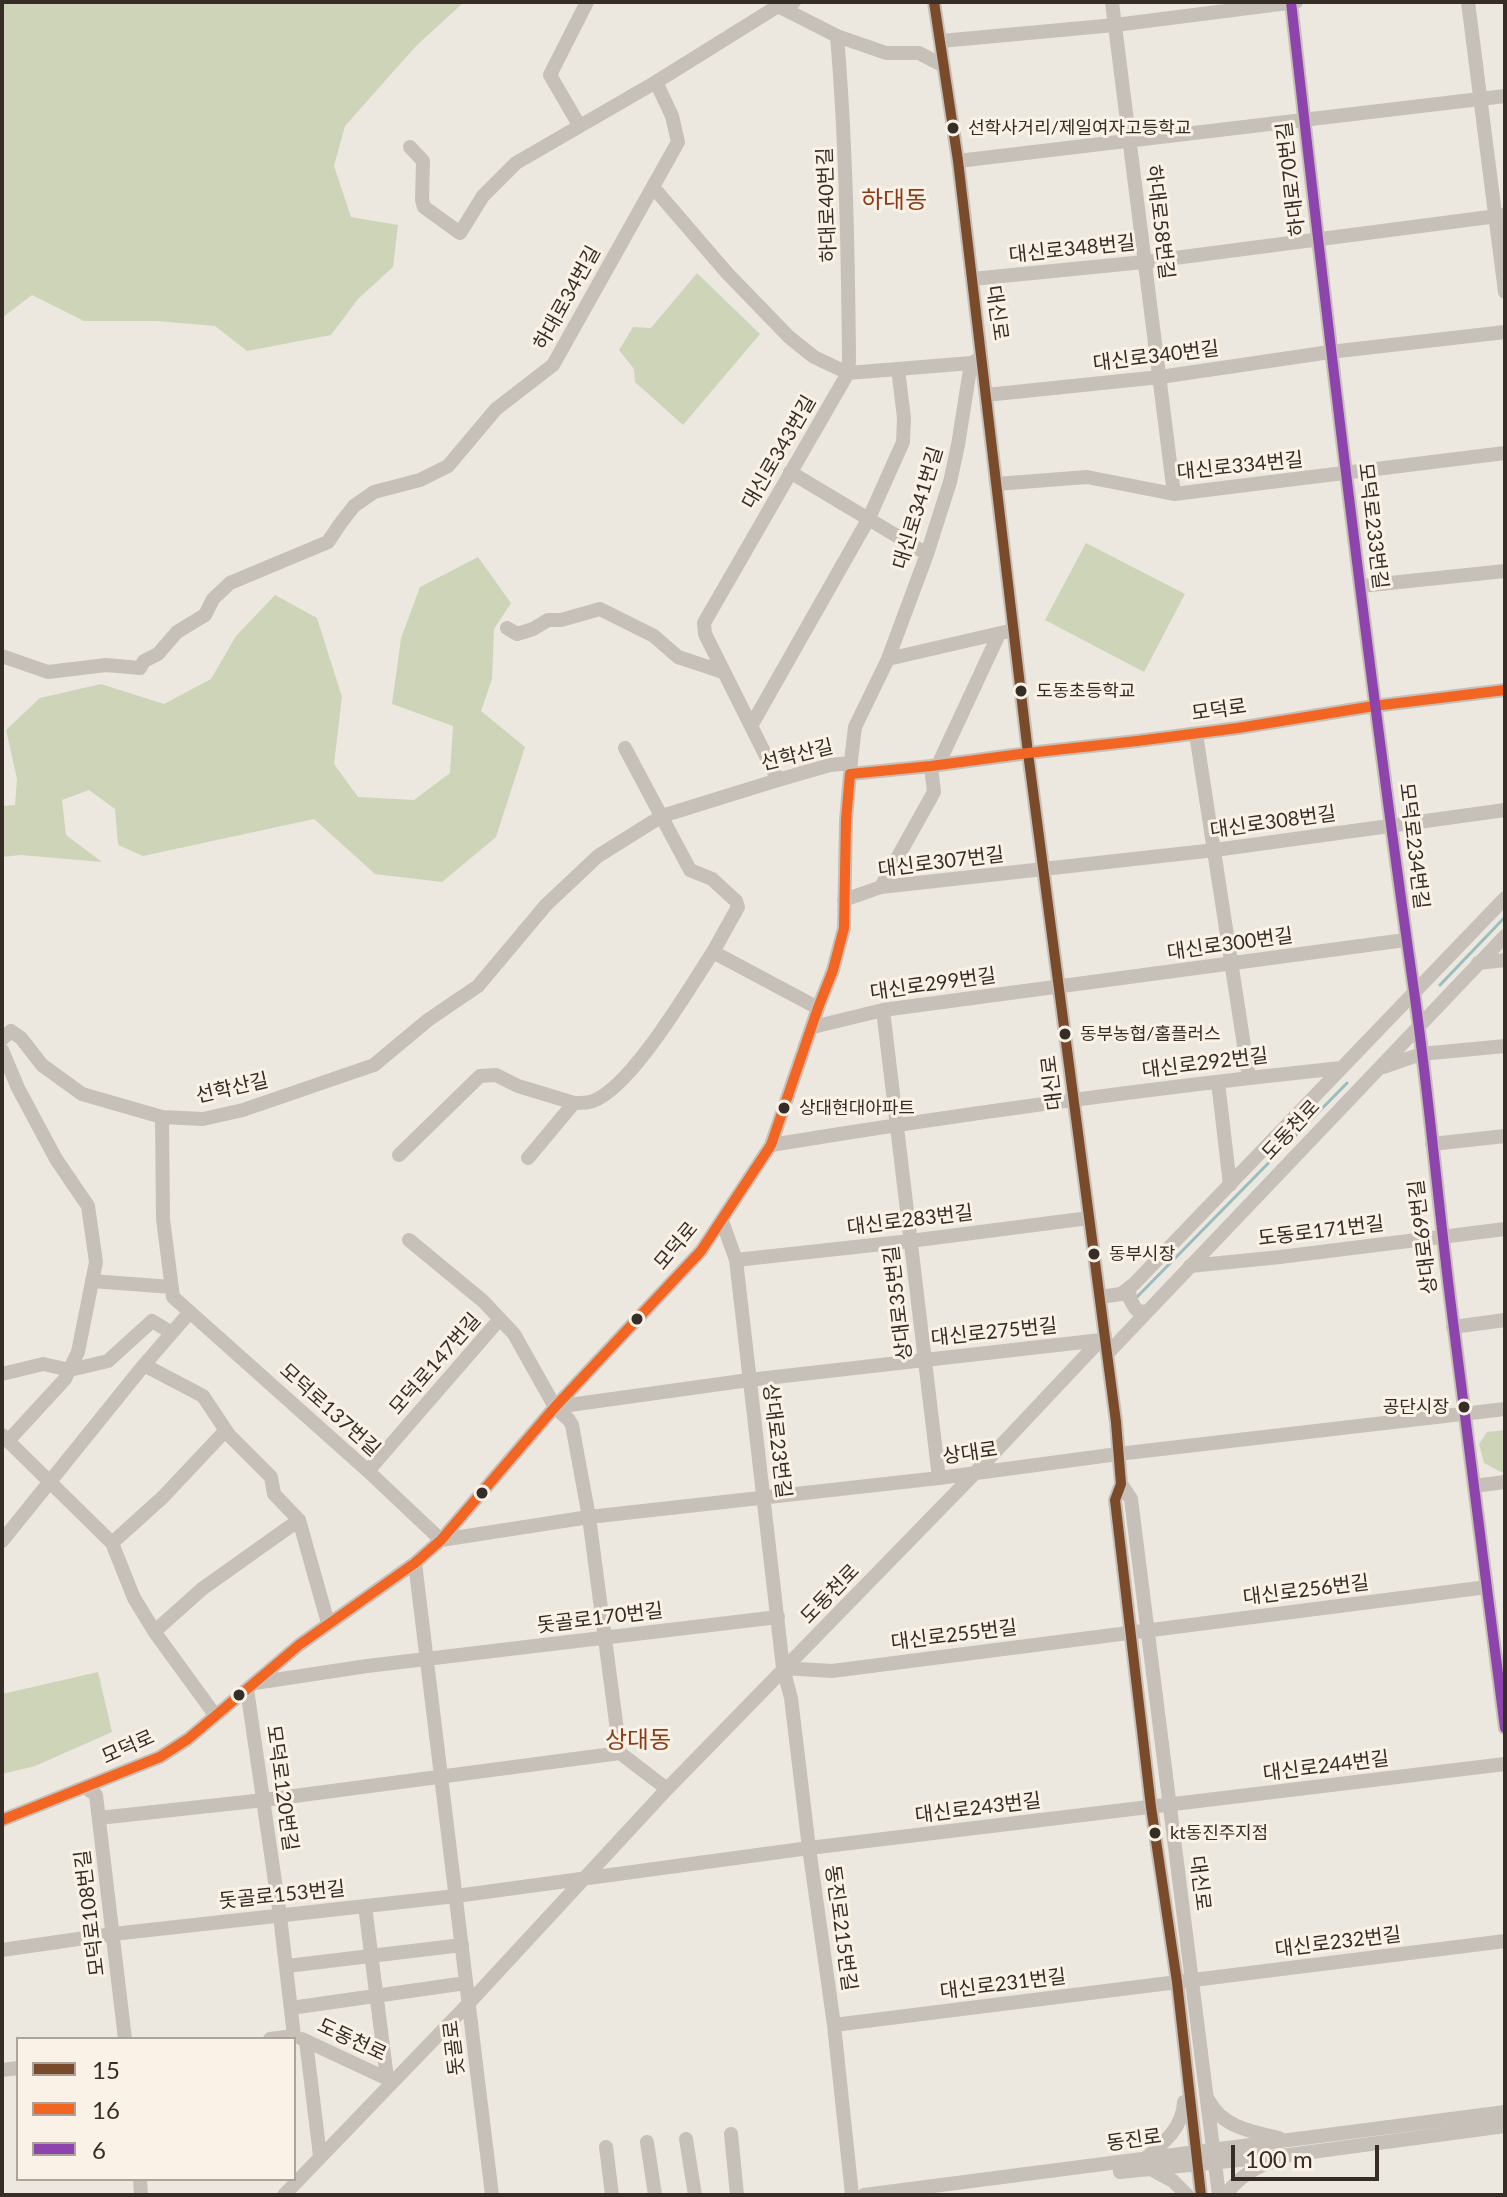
<!DOCTYPE html>
<meta charset="utf-8">
<style>
body{margin:0}
#map{position:relative;width:1507px;height:2197px;overflow:hidden;background:#ede8df;font-family:Lato,sans-serif}
canvas{display:block}
.frame{position:absolute;inset:0;border:4px solid #372d27;pointer-events:none}
.legend{position:absolute;left:16px;top:2037px;width:280px;height:144px;box-sizing:border-box;background:#faf2e6;border:2px solid #aca39a;margin:0;padding:10px 14px;list-style:none;font-size:24px;color:#372d27}
.legend li{display:flex;align-items:center;gap:16px;height:40px}
.legend b{width:40px;border:2px solid #aca39a}
.scale{position:absolute;left:1231px;top:2145px;width:148px;height:36px;box-sizing:border-box;border:4px solid #372d27;border-top:0;padding-left:10px;font-size:24px;line-height:28px;white-space:nowrap;color:#372d27;-webkit-text-stroke:6px #faf2e6;paint-order:stroke}
</style>
<div id="map">
<canvas width="1507" height="2197"></canvas>
<div class="frame"></div>
<ul class="legend">
<li><b style="height:10px;background:#7a4b2a"></b>15</li>
<li><b style="height:10px;background:#f26522"></b>16</li>
<li><b style="height:10px;background:#8e44ad"></b>6</li>
</ul>
<div class="scale">100 m</div>
</div>
<script>
const c = document.querySelector('canvas').getContext('2d');
c.lineJoin = 'round';
function fill(path, color) {
  c.fillStyle = color;
  c.fill(path, 'evenodd');
}
function strokePath(path, color, width, dash) {
  c.strokeStyle = color;
  c.lineWidth = width;
  c.lineCap = dash ? 'butt' : 'round';
  c.setLineDash(dash || []);
  c.stroke(path);
}
function write(font, color, halo, rows, align = 'center') {
  c.font = font + ' Lato,"Noto Sans KR",sans-serif';
  c.lineWidth = 6;
  c.setLineDash([]);
  c.textBaseline = 'middle';
  c.strokeStyle = halo;
  c.fillStyle = color;
  for (const [text, x, y, turn = 0] of rows) {
    c.save();
    c.translate(x, y);
    c.rotate((+turn || 0) * Math.PI / 180);
    c.textAlign = isNaN(turn) ? turn : align;
    if (halo) c.strokeText(text, 0, 0);
    c.fillText(text, 0, 0);
    c.restore();
  }
}
const green = new Path2D(`
 M 2,2 L 464,2 L 416,46 L 345,126 L 334,166 L 351,217 L 398,225 L 393,267 L 358,299 L 331,335 L 247,351 L 215,326 L 156,321 L 84,321 L 32,295 L 2,318 Z
 M 697,273 L 760,334 L 683,425 L 635,382 L 634,369 L 619,350 L 633,327 L 651,328 Z
 M 1086,543 L 1185,594 L 1144,672 L 1045,620 Z
 M 478,557 L 511,603 L 494,629 L 492,679 L 481,711 L 525,747 L 496,837 L 442,882 L 375,874 L 314,819 L 143,856 L 118,845 L 115,809 L 89,790 L 62,800 L 66,835 L 102,862 L 21,855 L 2,857 L 2,806 L 15,805 L 17,779 L 6,730 L 40,698 L 101,684 L 164,704 L 211,679 L 236,636 L 275,595 L 317,618 L 342,697 L 334,764 L 358,797 L 414,800 L 450,773 L 453,726 L 392,704 L 401,638 L 420,587 Z
 M 1505,1430 L 1505,1472 L 1501,1472 L 1484,1463 L 1479,1444 L 1487,1432 Z
 M 98,1672 L 112,1732 L 35,1766 L 2,1774 L 2,1694 Z`);
const stream = new Path2D(`
 M 1440,985 L 1505,917
 M 1136,1298 L 1347,1083`);
const minor = new Path2D(`
 M 934,2 L 958,161 L 1028,753 L 1116,1422 L 1121,1484 L 1115,1500 L 1151,1807 L 1177,1982 L 1201,2195
 M 1112,2 L 1174,494
 M 1291,2 C 1328,332 1367,662 1414,991 C 1430,1103 1439,1216 1454,1329 C 1470,1462 1488,1595 1505,1728
 M 1468,2 L 1505,292
 M 778,4 L 778,6 L 837,36 L 886,53 L 919,53 L 942,65
 M 941,41 L 1115,25 L 1296,2
 M 579,125 L 550,75 L 587,2
 M 410,147 L 423,161 L 422,200 L 424,207 L 460,233 L 483,196 L 516,163 L 656,82 L 778,6 L 794,2
 M 958,161 L 1505,96
 M 653,187 L 727,273 L 789,337 L 814,357 L 848,373
 M 972,279 L 1144,262 L 1505,215
 M 848,373 L 971,363 L 978,360
 M 986,395 L 1160,377 L 1330,352 L 1505,332
 M 790,472 L 927,554
 M 996,484 L 1087,477 L 1174,494 L 1505,453
 M 1361,586 L 1505,571
 M 507,628 L 517,634 L 533,629 L 548,620 L 561,620 L 600,609 L 654,636 L 678,657 L 723,672
 M 2,656 L 48,672 L 106,665 L 140,668 L 144,661 L 158,654 L 177,632 L 205,615 L 213,599 L 230,583 L 328,542 L 340,524 L 354,506 L 374,492 L 420,480 L 448,466 L 496,409 L 553,365 L 678,142 L 672,116 L 656,82
 M 888,659 L 1005,632
 M 751,726 L 869,518 L 903,442 L 904,418 L 898,369
 M 1196,734 L 1249,1078
 M 625,748 L 690,870 L 712,879 L 736,901 L 738,907 L 713,952 L 818,1008
 M 851,763 L 830,765 L 778,780 L 662,816 L 598,856 L 546,905 L 478,986 L 428,1020 L 374,1065 L 243,1110 L 203,1119 L 162,1117 L 163,1219 L 173,1297 L 368,1471 L 441,1540 L 589,1517 L 939,1478 L 1118,1454 L 1505,1409
 M 938,765 L 999,634
 M 850,769 L 855,727 L 888,659 L 927,554 L 950,482 L 958,445 L 971,363
 M 778,780 L 705,634 L 704,623 L 848,373 L 849,360 C 848,252 846,144 837,36
 M 881,887 L 934,792 L 931,766
 M 844,900 L 881,887 L 1215,850 L 1505,810
 M 1478,963 L 1505,960
 M 883,1010 L 939,1478
 M 813,1027 L 883,1010 L 1405,940
 M 2,1039 L 11,1031 L 21,1038 L 42,1065 L 82,1094 L 162,1117
 M 2,1050 L 18,1088 L 56,1159 L 88,1206 L 96,1262 L 78,1352 L 65,1379 L 8,1441
 M 1384,1067 L 1421,1054 L 1505,1046
 M 1218,1082 L 1230,1185
 M 1432,1144 L 1505,1136
 M 771,1145 C 960,1114 1150,1088 1341,1068
 M 399,1155 L 480,1076 L 496,1075 L 518,1086 L 574,1103
 M 528,1158 L 574,1103 C 580,1103 588,1103 593,1101 C 632,1087 689,988 713,952
 M 722,1221 L 736,1260 L 783,1668 L 791,1698 L 809,1848 L 834,2025 L 852,2195
 M 409,1240 L 483,1301 L 514,1334 L 555,1407 L 569,1420 L 572,1425 L 589,1517 L 620,1753 L 667,1789
 M 736,1260 L 910,1241 L 1089,1218
 M 1190,1266 L 1280,1257 L 1505,1229
 M 92,1281 L 171,1287
 M 1129,1288 L 1130,1299 L 1135,1308 L 1139,1312 L 1148,1311
 M 1100,1297 L 1121,1294 L 1134,1284 L 1505,898
 M 1453,1327 L 1505,1320
 M 1107,1354 L 1505,936
 M 144,1365 L 203,1396 L 229,1435 L 271,1477 L 274,1494 L 299,1520 L 328,1623
 M 2,1374 L 43,1364 L 70,1370 L 108,1361 L 152,1321 L 172,1333
 M 555,1407 L 749,1380 L 1101,1340
 M 2,1435 L 112,1543 L 134,1598 L 156,1634 L 215,1715
 M 368,1471 L 499,1320
 M 1121,1484 L 1131,1499 L 1219,2195
 M 1474,1486 L 1505,1482
 M 2,1541 L 144,1365 L 190,1312
 M 112,1543 L 163,1497 L 226,1430
 M 415,1563 L 492,2195
 M 155,1631 L 202,1589 L 299,1520
 M 783,1668 L 832,1671 L 1487,1587
 M 255,1683 L 367,1666 L 778,1617
 M 247,1689 L 280,1916 L 294,2036
 M 85,1787 L 96,1795 L 125,2039
 M 99,1818 L 264,1800 L 620,1753
 M 2,1820 L 160,1757 L 188,1739 L 299,1645 L 415,1563 L 441,1540 L 555,1407 L 701,1251 L 771,1145 L 818,1008 L 833,970 L 844,928 L 846,820 L 850,774 L 931,766 L 1028,753 L 1137,741 L 1238,728 L 1374,706 L 1505,690
 M 365,1906 L 387,2078
 M 2,1950 L 113,1934 L 456,1896 L 809,1848 L 1505,1764
 M 287,1966 L 462,1945
 M 291,2008 L 466,1983
 M 834,2025 L 1505,1941
 M 270,2039 L 294,2036
 M 302,2039 L 392,2081
 M 306,2041 L 320,2156
 M 2,2070 L 18,2068
 M 1209,2101 C 1222,2127 1252,2132 1279,2138
 M 731,2134 L 737,2195
 M 686,2139 L 695,2195
 M 647,2142 L 655,2195
 M 606,2147 L 612,2195
 M 1146,2158 C 1164,2143 1183,2127 1184,2102
 M 1151,2169 L 1173,2181 L 1187,2195
 M 1120,2172 L 1289,2155 L 1505,2126
 M 140,2179 L 141,2195
 M 284,2195 L 469,2003 L 667,1789 L 976,1472 L 1105,1335
 M 864,2195 L 1505,2112
 M 1226,2195 C 1237,2178 1254,2168 1273,2161`);
const bus1 = new Path2D(`
 M 934,2 L 958,161 L 1028,753 L 1116,1422 L 1121,1484 L 1115,1500 L 1151,1807 L 1177,1982 L 1201,2195`);
const bus2 = new Path2D(`
 M 2,1820 L 160,1757 L 188,1739 L 299,1645 L 415,1563 L 441,1540 L 555,1407 L 701,1251 L 771,1145 L 818,1008 L 833,970 L 844,928 L 846,820 L 850,774 L 931,766 L 1028,753 L 1137,741 L 1238,728 L 1374,706 L 1505,690`);
const bus3 = new Path2D(`
 M 1291,2 C 1328,332 1367,662 1414,991 C 1430,1103 1439,1216 1454,1329 C 1470,1462 1488,1595 1505,1728`);
const markers = [
 [953,128,7,"#372d27"],
 [1021,691,7,"#372d27"],
 [1065,1034,7,"#372d27"],
 [784,1108,7,"#372d27"],
 [1094,1254,7,"#372d27"],
 [637,1319,7,"#372d27"],
 [1464,1407,7,"#372d27"],
 [482,1493,7,"#372d27"],
 [239,1695,7,"#372d27"],
 [1155,1833,7,"#372d27"]
];
const busNames = [
 ["선학사거리/제일여자고등학교",968,128],
 ["도동초등학교",1036,691],
 ["동부농협/홈플러스",1080,1034],
 ["상대현대아파트",799,1108],
 ["동부시장",1109,1254],
 ["공단시장",1449,1407,"right"],
 ["kt동진주지점",1170,1833]
];
const streetNames = [
 ["하대로70번길",1291,179,-97],
 ["하대로40번길",827,205,-92],
 ["하대로58번길",1160,222,83],
 ["대신로348번길",1072,249,-6],
 ["하대로34번길",567,298,-61],
 ["대신로",997,313,82],
 ["대신로340번길",1156,356,-7],
 ["대신로343번길",779,452,-60],
 ["대신로334번길",1240,466,-6],
 ["대신로341번길",918,508,-73],
 ["모덕로233번길",1373,526,83],
 ["모덕로",1219,710,-8],
 ["선학산길",797,755,-14],
 ["대신로308번길",1273,822,-8],
 ["모덕로234번길",1414,846,83],
 ["대신로307번길",941,862,-7],
 ["대신로300번길",1230,944,-8],
 ["대신로299번길",933,984,-8],
 ["대신로292번길",1205,1063,-7],
 ["대신로",1052,1083,-97],
 ["선학산길",232,1088,-13],
 ["도동천로",1291,1130,-47],
 ["대신로283번길",910,1220,-7],
 ["도동로171번길",1321,1231,-7],
 ["상대로69번길",1423,1237,-97],
 ["모덕로",676,1246,-50],
 ["상대로35번길",898,1303,-97],
 ["대신로275번길",994,1332,-6],
 ["모덕로147번길",435,1364,-49],
 ["모덕로137번길",330,1410,42],
 ["상대로23번길",777,1441,83],
 ["상대로",970,1453,-8],
 ["대신로256번길",1306,1590,-7],
 ["도동천로",830,1594,-46],
 ["돗골로170번길",600,1618,-7],
 ["대신로255번길",954,1635,-7],
 ["모덕로",128,1747,-24],
 ["대신로244번길",1326,1766,-7],
 ["모덕로120번길",282,1788,82],
 ["대신로243번길",978,1808,-7],
 ["대신로",1200,1883,83],
 ["돗골로153번길",282,1895,-6],
 ["모덕로108번길",90,1913,-97],
 ["동진로215번길",841,1928,82],
 ["대신로232번길",1338,1942,-7],
 ["대신로231번길",1003,1984,-7],
 ["도동천로",352,2040,25],
 ["돗골로",454,2048,-97],
 ["동진로",1134,2140,-8]
];
const quarterNames = [
 ["하대동",894,200],
 ["상대동",638,1740]
];
fill(green, '#cdd4b8');
strokePath(stream, '#9abdc0', 3);
strokePath(minor, '#c6c0b9', 14);
strokePath(bus1, '#7a4b2a', 10);
strokePath(bus2, '#f26522', 10);
strokePath(bus3, '#8e44ad', 10);
for (const [x, y, r, color] of markers) {
  const dot = new Path2D();
  dot.arc(x, y, r, 0, 2 * Math.PI);
  c.fillStyle = color;
  c.fill(dot);
  strokePath(dot, '#faf2e6', 3);
}
write('18px', '#372d27', '#faf2e6', busNames, 'left');
write('20px', '#372d27', '#faf2e6', streetNames);
write('24px', '#8b3d1b', '#faf2e6', quarterNames);
</script>
